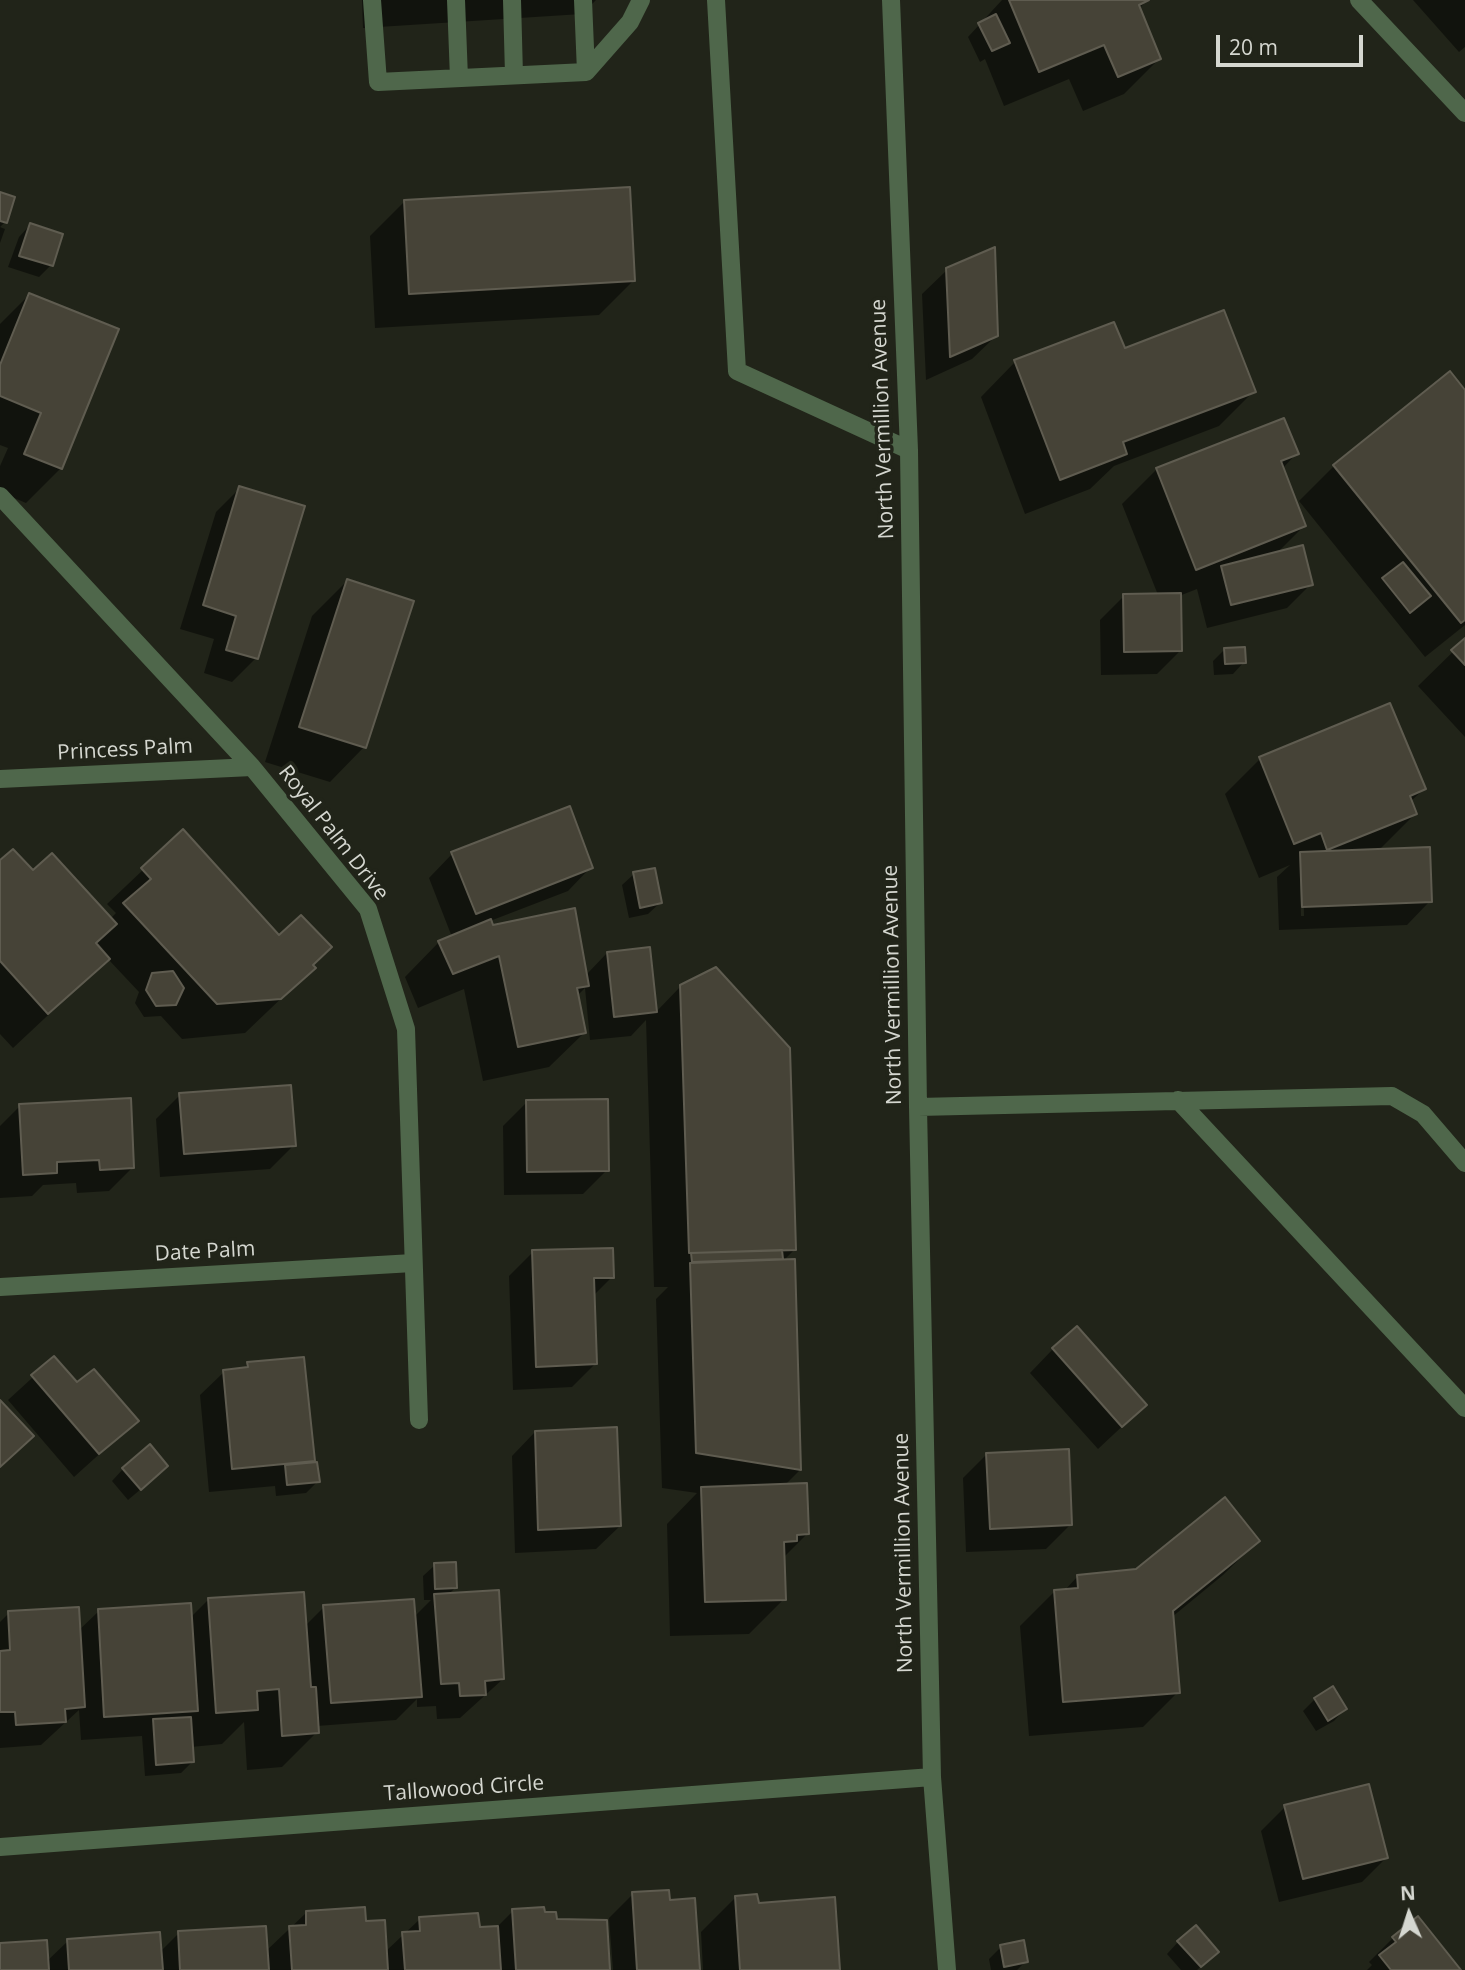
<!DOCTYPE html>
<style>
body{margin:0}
#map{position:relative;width:1465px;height:1970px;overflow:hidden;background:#212419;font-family:"Open Sans",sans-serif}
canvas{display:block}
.north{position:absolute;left:1374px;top:1879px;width:70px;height:70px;-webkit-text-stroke:5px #212419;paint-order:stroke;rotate:357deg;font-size:19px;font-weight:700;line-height:28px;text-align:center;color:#d5d7d0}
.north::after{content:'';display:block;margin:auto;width:24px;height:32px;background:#d5d7d0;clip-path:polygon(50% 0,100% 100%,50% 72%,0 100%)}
.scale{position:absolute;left:1216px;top:35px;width:147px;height:32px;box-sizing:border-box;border:4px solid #d5d7d0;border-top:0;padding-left:9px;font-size:21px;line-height:24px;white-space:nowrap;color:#d5d7d0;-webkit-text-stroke:5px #212419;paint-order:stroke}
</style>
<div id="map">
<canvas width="1465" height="1970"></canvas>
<div class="north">N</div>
<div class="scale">20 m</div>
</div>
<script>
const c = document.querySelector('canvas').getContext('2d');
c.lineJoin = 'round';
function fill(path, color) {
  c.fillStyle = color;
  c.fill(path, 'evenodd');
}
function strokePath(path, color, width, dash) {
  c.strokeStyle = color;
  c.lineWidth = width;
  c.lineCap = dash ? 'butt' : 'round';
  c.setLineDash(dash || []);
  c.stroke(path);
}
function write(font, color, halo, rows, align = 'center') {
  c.font = font + ' "Open Sans",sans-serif';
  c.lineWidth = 7;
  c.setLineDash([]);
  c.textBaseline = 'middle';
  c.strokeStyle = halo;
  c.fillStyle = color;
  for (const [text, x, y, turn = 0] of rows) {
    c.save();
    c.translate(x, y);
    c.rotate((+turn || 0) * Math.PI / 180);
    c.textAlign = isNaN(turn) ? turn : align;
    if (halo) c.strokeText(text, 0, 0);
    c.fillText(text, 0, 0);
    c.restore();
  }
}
const shadow = new Path2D(`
 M 362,0 L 596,0 L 582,14 L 363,28 Z
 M 1002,0 L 1147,0 L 1139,9 L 1159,59 L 1124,94 L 1083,111 L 1069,79 L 1004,106 L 985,59 L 980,62 L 968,37 Z
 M 1413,0 L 1465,0 L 1465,47 L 1459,52 Z
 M 0,194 L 5,222 L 0,227 L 5,229 L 0,243 Z
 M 405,201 L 634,280 L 599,315 L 375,328 L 370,236 Z
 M 30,225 L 51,265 L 39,277 L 8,267 L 19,237 Z
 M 947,270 L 997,335 L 972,359 L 926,380 L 922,294 Z
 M 29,295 L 61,468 L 26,503 L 0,492 L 0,466 L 8,448 L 0,445 L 0,324 Z
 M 1124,350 L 1254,391 L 1219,426 L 1114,466 L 1090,489 L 1025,514 L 981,397 L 1015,362 Z
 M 1465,392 L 1465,625 L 1425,657 L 1299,501 L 1334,466 Z
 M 1296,454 L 1282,469 L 1304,526 L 1276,554 L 1311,584 L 1287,608 L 1207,628 L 1197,589 L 1179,596 L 1181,650 L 1157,674 L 1101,675 L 1100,620 L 1124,596 L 1158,595 L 1122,504 L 1157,469 Z
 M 240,488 L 256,658 L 232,682 L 204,673 L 214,639 L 180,629 L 216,512 Z
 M 347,581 L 364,747 L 330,782 L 265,762 L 312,616 Z
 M 1465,640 L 1465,737 L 1418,686 Z
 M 1225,649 L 1244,662 L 1233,674 L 1214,675 L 1213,661 Z
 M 1389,705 L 1424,789 L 1410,802 L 1415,814 L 1378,851 L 1430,901 L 1407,925 L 1279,930 L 1277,877 L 1290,865 L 1259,878 L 1225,794 L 1260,759 ZM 1300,880 L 1303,880 L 1304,916 L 1301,916 Z
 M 183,832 L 279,937 L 313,968 L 245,1033 L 182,1039 L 161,1016 L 144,1017 L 135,1003 L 139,992 L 108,959 L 13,1048 L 0,1034 L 0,862 L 33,873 L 110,919 L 116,913 L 107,904 Z
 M 452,854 L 591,867 L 568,891 L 490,921 L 492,927 L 586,975 L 607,953 L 649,949 L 655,1013 L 681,986 L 795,1249 L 782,1262 L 800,1470 L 784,1486 L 807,1534 L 783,1558 L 784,1599 L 749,1634 L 670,1636 L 667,1524 L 697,1493 L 662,1488 L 656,1299 L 668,1287 L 654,1287 L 646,1020 L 631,1036 L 590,1040 L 585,988 L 577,996 L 584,1033 L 549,1067 L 483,1081 L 464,989 L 418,1008 L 405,977 L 439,942 L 452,937 L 429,878 Z
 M 634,874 L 660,903 L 648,914 L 629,918 L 622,885 Z
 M 180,1095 L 294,1145 L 270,1169 L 160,1177 L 156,1119 Z
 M 527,1102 L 607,1170 L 583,1194 L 504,1195 L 503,1126 Z
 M 20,1106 L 133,1167 L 109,1191 L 77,1193 L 76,1183 L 43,1185 L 32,1196 L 0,1198 L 0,1126 Z
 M 533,1252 L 612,1277 L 593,1296 L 596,1363 L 572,1387 L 513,1390 L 509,1276 Z
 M 1053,1349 L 1145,1405 L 1098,1449 L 1030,1373 Z
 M 54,1358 L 77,1385 L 136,1421 L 74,1477 L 8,1400 Z
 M 248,1364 L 313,1460 L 309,1464 L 318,1481 L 306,1493 L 276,1496 L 275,1486 L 209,1492 L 200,1395 L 224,1372 L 243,1369 Z
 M 535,1432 L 620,1526 L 596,1549 L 515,1553 L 512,1456 Z
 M 987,1454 L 1070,1525 L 1046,1549 L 966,1552 L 963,1478 Z
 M 123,1469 L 154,1478 L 128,1500 L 112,1481 Z
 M 1258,1541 L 1223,1575 L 1172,1617 L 1178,1692 L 1143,1727 L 1029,1736 L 1020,1626 L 1055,1591 L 1064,1591 L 1078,1576 L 1136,1571 Z
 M 435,1565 L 455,1588 L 448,1595 L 503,1679 L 460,1718 L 437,1719 L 436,1706 L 417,1707 L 417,1699 L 396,1720 L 317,1726 L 317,1732 L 282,1767 L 247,1770 L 244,1722 L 222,1744 L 191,1747 L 192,1762 L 181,1773 L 145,1776 L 142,1736 L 81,1740 L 79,1710 L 41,1745 L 0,1748 L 0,1622 L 9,1613 L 78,1631 L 99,1611 L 190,1618 L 208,1600 L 305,1626 L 324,1607 L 414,1617 L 431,1600 L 424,1600 L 423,1576 Z
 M 1332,1689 L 1345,1709 L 1334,1721 L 1316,1731 L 1303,1711 L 1315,1699 Z
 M 1285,1807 L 1386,1858 L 1362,1882 L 1279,1902 L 1261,1831 Z
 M 633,1894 L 668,1902 L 698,1970 L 613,1970 L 609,1918 Z
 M 736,1897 L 839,1970 L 703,1970 L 701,1932 Z
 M 513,1911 L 543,1914 L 555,1921 L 609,1970 L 0,1970 L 0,1945 L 46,1962 L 68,1941 L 160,1952 L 179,1933 L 266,1951 L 306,1913 L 364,1923 L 385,1952 L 420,1919 L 478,1929 L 496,1928 Z
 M 1417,1918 L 1459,1970 L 1367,1970 L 1372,1965 L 1369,1962 L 1393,1938 Z
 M 1178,1942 L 1205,1963 L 1197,1970 L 1181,1970 L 1167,1954 Z
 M 1001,1947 L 1026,1961 L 1017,1970 L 991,1970 L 989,1959 Z`);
const building = new Path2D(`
 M 1009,0 L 1149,0 L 1139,5 L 1161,59 L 1118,77 L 1104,45 L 1039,72 Z
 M 996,14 L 1010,43 L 992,51 L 978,23 Z
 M 630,187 L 635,281 L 409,294 L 404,200 Z
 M 0,192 L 15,197 L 7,223 L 0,221 Z
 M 30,223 L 63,234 L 53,266 L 19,256 Z
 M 995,247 L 998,336 L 950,357 L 946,268 Z
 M 29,293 L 119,329 L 62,469 L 24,454 L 41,413 L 0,396 L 0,365 Z
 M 1224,310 L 1256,392 L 1123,442 L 1127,454 L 1060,480 L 1014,360 L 1114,322 L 1125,348 Z
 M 1450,371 L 1465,390 L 1465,620 L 1461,623 L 1333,465 Z
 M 1284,418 L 1299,454 L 1281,461 L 1306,526 L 1196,570 L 1156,468 Z
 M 239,486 L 305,506 L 258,659 L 226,650 L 236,616 L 203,605 Z
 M 1303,545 L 1313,585 L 1231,605 L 1221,566 Z
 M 1403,562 L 1431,596 L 1410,613 L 1382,578 Z
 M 347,579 L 414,601 L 366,748 L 299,727 Z
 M 1181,593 L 1182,651 L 1124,652 L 1123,594 Z
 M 1465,638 L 1465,665 L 1451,650 Z
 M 1245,647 L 1246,663 L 1225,664 L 1224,648 Z
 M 1390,703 L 1426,789 L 1410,796 L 1417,814 L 1327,850 L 1321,833 L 1294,844 L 1259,757 Z
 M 570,806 L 593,868 L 476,914 L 451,852 Z
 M 183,829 L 279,935 L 301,915 L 332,947 L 313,965 L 316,968 L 281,999 L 217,1004 L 123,903 L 151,879 L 141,868 Z
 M 1430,847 L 1432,902 L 1302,907 L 1300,852 Z
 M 13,849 L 33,870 L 52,853 L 117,924 L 96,943 L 110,959 L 48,1014 L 0,961 L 0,860 Z
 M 655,868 L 662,903 L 640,908 L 633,872 Z
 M 575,908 L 589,986 L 577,988 L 586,1033 L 518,1047 L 499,956 L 453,974 L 438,941 L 491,919 L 493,925 Z
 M 650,947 L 657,1012 L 614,1017 L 607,952 Z
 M 716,967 L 790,1048 L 796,1250 L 689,1253 L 680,985 Z
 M 173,971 L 184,988 L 176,1005 L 156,1006 L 146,990 L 152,973 Z
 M 291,1085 L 296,1146 L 184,1154 L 179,1093 Z
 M 131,1098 L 134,1168 L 100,1170 L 99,1160 L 57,1162 L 57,1173 L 23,1175 L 19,1104 Z
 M 608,1099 L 609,1171 L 527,1172 L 526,1100 Z
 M 613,1248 L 614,1278 L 594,1278 L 597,1364 L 536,1367 L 532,1250 Z
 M 782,1250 L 783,1259 L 692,1262 L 691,1253 Z
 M 795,1259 L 801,1470 L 696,1453 L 690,1263 Z
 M 1077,1326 L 1147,1405 L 1122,1427 L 1052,1348 Z
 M 54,1356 L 77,1382 L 94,1369 L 139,1421 L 99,1454 L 31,1375 Z
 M 304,1357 L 315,1461 L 232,1469 L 223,1370 L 248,1367 L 247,1362 Z
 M 0,1400 L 34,1436 L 0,1467 Z
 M 617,1427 L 621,1526 L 538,1530 L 535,1431 Z
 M 150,1444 L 168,1466 L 141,1490 L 122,1468 Z
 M 1069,1449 L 1072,1525 L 990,1529 L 986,1453 Z
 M 317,1462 L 320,1482 L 287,1485 L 285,1465 Z
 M 807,1483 L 809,1534 L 797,1535 L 797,1541 L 784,1542 L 786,1600 L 705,1602 L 701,1487 Z
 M 1225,1497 L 1260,1541 L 1173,1611 L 1180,1693 L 1063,1702 L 1054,1590 L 1078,1588 L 1077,1575 L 1136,1569 Z
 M 456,1562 L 457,1588 L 435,1589 L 434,1563 Z
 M 499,1590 L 504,1679 L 485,1681 L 486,1695 L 460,1696 L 459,1683 L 441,1684 L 434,1594 Z
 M 304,1592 L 311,1687 L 316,1687 L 319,1733 L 282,1736 L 279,1689 L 257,1691 L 258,1710 L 216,1713 L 208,1598 Z
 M 414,1599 L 422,1697 L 331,1703 L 323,1605 Z
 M 191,1603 L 198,1711 L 104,1717 L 98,1609 Z
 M 79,1607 L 85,1707 L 65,1709 L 66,1722 L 16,1725 L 15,1712 L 0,1712 L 0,1651 L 10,1650 L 8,1611 Z
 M 1333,1686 L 1347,1709 L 1328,1721 L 1314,1698 Z
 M 191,1717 L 194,1762 L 156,1765 L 153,1719 Z
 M 1369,1784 L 1388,1858 L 1303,1879 L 1284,1805 Z
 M 669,1890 L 670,1900 L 695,1898 L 700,1970 L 637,1970 L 632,1892 Z
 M 757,1894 L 759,1903 L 835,1897 L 840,1970 L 740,1970 L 735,1896 Z
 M 365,1907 L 366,1921 L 385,1920 L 388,1970 L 292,1970 L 289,1926 L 306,1925 L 306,1911 Z
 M 544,1907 L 545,1912 L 556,1912 L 557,1919 L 607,1920 L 610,1970 L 516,1970 L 512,1909 Z
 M 478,1913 L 480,1927 L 498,1926 L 501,1970 L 405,1970 L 402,1932 L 420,1931 L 419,1917 Z
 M 1418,1916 L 1461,1970 L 1391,1970 L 1379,1955 L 1396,1942 L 1392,1937 Z
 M 1196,1925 L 1219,1952 L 1201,1967 L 1177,1941 Z
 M 266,1926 L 269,1970 L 180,1970 L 178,1931 Z
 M 160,1932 L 163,1970 L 69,1970 L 67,1939 Z
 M 47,1940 L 49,1970 L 0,1970 L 0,1943 Z
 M 1024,1940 L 1028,1962 L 1004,1967 L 1000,1945 Z`);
const minor = new Path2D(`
 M 372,0 L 378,82 L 586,72 L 630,22 L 641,0
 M 456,0 L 459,78
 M 512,0 L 514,75
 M 583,0 L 586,72
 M 716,0 L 737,371 L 909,450
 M 891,0 L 909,450 L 918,1107 L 932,1777 L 947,1970
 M 1359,0 L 1465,113
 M 0,496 L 252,767 L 368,909 L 406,1029 L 419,1420
 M 0,779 L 252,767
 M 1178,1100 L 1465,1408
 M 918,1107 L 1392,1096 L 1423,1114 L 1465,1163
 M 0,1287 L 413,1263
 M 0,1847 L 932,1777`);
const streetNames = [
 ["North Vermillion Avenue",883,419,-92],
 ["Princess Palm",125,750,-3],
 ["Royal Palm Drive",333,833,52],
 ["North Vermillion Avenue",893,985,-91],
 ["Date Palm",205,1252,-3],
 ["North Vermillion Avenue",904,1553,-91],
 ["Tallowood Circle",464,1789,-4]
];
fill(shadow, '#0007');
fill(building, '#464337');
strokePath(building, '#5f5c50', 2);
strokePath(minor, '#4f674b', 18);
write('21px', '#d5d7d0', '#212419', streetNames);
</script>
